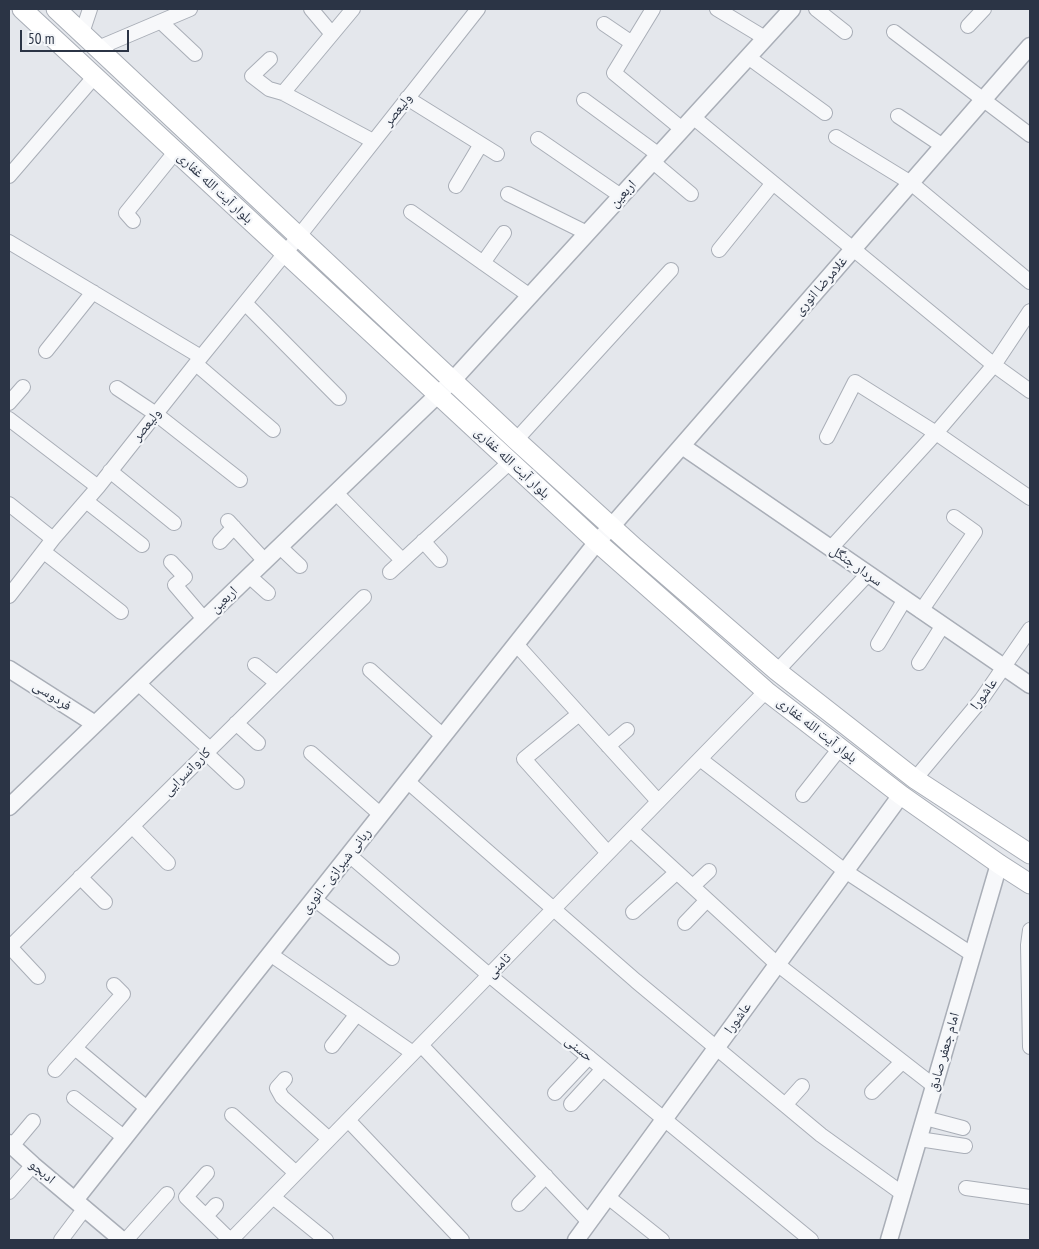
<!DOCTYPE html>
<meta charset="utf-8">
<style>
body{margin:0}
#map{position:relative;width:1039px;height:1249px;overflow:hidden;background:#e4e7ec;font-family:"PT Sans Narrow",sans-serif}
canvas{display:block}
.frame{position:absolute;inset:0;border:10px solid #2b3445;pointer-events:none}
.scale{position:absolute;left:20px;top:30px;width:109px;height:22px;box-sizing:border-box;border:2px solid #2b3445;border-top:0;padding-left:6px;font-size:15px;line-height:18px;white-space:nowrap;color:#2b3445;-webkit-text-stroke:4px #f4f6f9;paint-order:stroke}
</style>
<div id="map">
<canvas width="1039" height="1249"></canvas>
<div class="frame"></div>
<div class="scale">50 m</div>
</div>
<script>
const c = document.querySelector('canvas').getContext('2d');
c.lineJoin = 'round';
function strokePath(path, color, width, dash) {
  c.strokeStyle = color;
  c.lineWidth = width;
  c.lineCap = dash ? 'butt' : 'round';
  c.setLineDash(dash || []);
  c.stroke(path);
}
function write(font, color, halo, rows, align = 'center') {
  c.font = font + ' "PT Sans Narrow","Noto Naskh Arabic",sans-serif';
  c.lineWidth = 4.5;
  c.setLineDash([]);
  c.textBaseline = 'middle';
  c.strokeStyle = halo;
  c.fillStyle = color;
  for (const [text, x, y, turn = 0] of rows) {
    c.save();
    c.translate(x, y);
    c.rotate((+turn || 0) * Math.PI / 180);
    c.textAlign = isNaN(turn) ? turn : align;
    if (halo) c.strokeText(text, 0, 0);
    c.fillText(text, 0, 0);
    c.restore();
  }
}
const minor = new Path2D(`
 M 311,9 L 332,34
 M 653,9 L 614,73 L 682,129
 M 717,9 L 765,38
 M 816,9 L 845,32
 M 161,22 L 195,54
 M 604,24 L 632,43
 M 968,26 L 984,9
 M 894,32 L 1030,135
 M 82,33 L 90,9
 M 98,48 L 190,9
 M 748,57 L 825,113
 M 270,59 L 252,76 L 269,89 L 283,93 L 373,141
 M 283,93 L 353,9
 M 407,98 L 497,154
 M 584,100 L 659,155
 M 898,116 L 943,146
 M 693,117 L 994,365 L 1030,391
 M 836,137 L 911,183 L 1030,282
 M 538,139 L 621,196
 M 653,162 L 691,194
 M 9,176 L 95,76
 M 456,186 L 481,144
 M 508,194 L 587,233
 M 411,212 L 530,296
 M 133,221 L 126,213 L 176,151
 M 9,242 L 201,357
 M 719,250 L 773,183
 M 483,263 L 504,233
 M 245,303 L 339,398
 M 46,351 L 93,292
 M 196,364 L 273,430
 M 117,388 L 156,414 L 240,480
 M 9,403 L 23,387
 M 9,419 L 98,487
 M 827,437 L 855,382 L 936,433 L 1030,498
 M 516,440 L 671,270
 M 110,471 L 174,523
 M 336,493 L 402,560
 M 86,501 L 142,545
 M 9,504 L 53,539
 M 228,521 L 265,561
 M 423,541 L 440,560
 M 220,542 L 234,527
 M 280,547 L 300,566
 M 831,548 L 936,433 L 994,365 L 1030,311
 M 44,552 L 121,612
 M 171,562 L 185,577 L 175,585 L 204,619
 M 390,572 L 511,461
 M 249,576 L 268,593
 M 9,596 L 53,539 L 98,487 L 201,357 L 299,236 L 478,9
 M 921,611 L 975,532 L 954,517
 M 516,644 L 658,801
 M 878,644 L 905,599
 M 919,663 L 943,625
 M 255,665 L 277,683
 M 370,670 L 443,736
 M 777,671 L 868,574
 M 138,683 L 210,749
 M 579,714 L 524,759 L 608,853
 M 236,723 L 258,743
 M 608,746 L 627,730
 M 206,753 L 237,782
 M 311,753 L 381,815
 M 700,759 L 845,871 L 973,955
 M 915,779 L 981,700 L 1030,629
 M 407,781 L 636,981 L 821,1135 L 903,1194
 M 803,795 L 840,748
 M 132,826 L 168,863
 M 631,830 L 777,964 L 934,1086
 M 349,855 L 489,975 L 811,1240
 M 80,877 L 105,902
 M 693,886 L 709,871
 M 314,899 L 392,958
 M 633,912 L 677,872
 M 685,923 L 707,900
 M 1030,930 L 1028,945 L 1030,1047
 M 10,947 L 38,977
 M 9,948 L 364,597
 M 270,954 L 413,1053
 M 421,1045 L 589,1222
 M 332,1046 L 357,1014
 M 75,1048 L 148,1109
 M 55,1070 L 123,994 L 114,985
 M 285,1079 L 277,1088 L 282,1097 L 329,1139
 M 872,1092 L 902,1062
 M 555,1093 L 589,1057
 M 74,1098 L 125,1138
 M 571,1104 L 603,1069
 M 785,1105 L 802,1086
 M 232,1115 L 296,1173
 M 925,1118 L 963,1128
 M 348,1120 L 462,1240
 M 919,1139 L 965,1146
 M 12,1146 L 33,1121
 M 207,1173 L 186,1197 L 230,1240
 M 966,1188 L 1030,1197
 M 9,1192 L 33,1165
 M 273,1197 L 326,1240
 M 608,1197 L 662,1240
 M 519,1204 L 546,1176
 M 206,1216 L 216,1205
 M 61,1240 L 85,1208
 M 126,1240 L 167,1194
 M 231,1240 L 766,691`);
const tertiary = new Path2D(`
 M 682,446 L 1030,685
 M 9,669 L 95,724
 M 9,807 L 453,380 L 792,9
 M 9,1143 L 33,1165 L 122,1240
 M 75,1200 L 597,542 L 611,527 L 1030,46
 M 576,1240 L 901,795
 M 889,1240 L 999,864`);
const secondary = new Path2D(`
 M 22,9 L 597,542 L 766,691 L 901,795 L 999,864 L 1030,884
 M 56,9 L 516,440 L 635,548 L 777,671 L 915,779 L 1030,854`);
const streetNames = [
 ["ولیعصر",398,110,-52],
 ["بلوار آیت الله غفاری",215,188,43],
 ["اربعین",623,194,-47],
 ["غلامرضا انوری",821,286,-49],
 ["ولیعصر",147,425,-51],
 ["بلوار آیت الله غفاری",512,463,43],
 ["سردار جنگل",856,566,35],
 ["اربعین",224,600,-44],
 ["عاشورا",984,694,-53],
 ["فردوسی",52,696,33],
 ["بلوار آیت الله غفاری",817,730,38],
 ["کاروانسرایی",187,772,-45],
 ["ربانی شیرازی - انوری",336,871,-52],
 ["ثامنی",499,966,-46],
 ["عاشورا",738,1018,-54],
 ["حسنی",579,1049,40],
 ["امام جعفر صادق",944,1052,-74],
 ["ادبجو",42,1172,40]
];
strokePath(minor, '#a9aeb7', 16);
strokePath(tertiary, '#a9aeb7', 19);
strokePath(secondary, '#a9aeb7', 21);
strokePath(minor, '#f7f8fa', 14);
strokePath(tertiary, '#f7f8fa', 16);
strokePath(secondary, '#fff', 19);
write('14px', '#2b3445', '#f4f6f9', streetNames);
</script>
